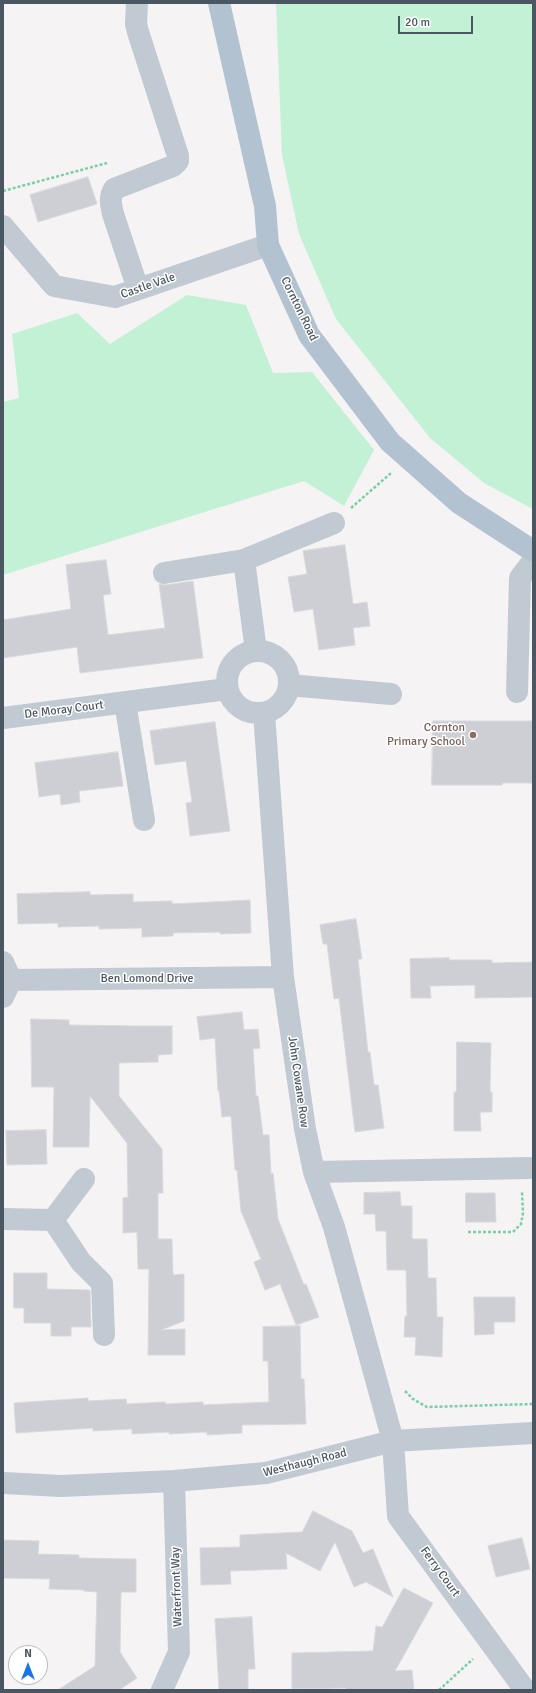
<!DOCTYPE html>
<style>
body{margin:0}
#map{position:relative;width:536px;height:1693px;overflow:hidden;background:#f5f3f3;font-family:Signika,sans-serif}
canvas{display:block}
.frame{position:absolute;inset:0;border:4px solid #4a5661;pointer-events:none}
.north{position:absolute;left:8px;top:1645px;width:40px;height:40px;box-sizing:border-box;background:#fff;border:1px solid #b7bbc0;border-radius:50%;rotate:0deg;font-size:11px;font-weight:700;line-height:16px;text-align:center;color:#4a5661}
.north::after{content:'';display:block;margin:auto;width:14px;height:18px;background:#1a73e8;clip-path:polygon(50% 0,100% 100%,50% 72%,0 100%)}
.scale{position:absolute;left:398px;top:16px;width:75px;height:18px;box-sizing:border-box;border:2px solid #4a5661;border-top:0;padding-left:5px;font-size:12px;line-height:14px;white-space:nowrap;color:#4a5661;-webkit-text-stroke:3px #fff;paint-order:stroke}
</style>
<div id="map">
<canvas width="536" height="1693"></canvas>
<div class="frame"></div>
<div class="north">N</div>
<div class="scale">20 m</div>
</div>
<script>
const c = document.querySelector('canvas').getContext('2d');
c.lineJoin = 'round';
function fill(path, color) {
  c.fillStyle = color;
  c.fill(path, 'evenodd');
}
function strokePath(path, color, width, dash) {
  c.strokeStyle = color;
  c.lineWidth = width;
  c.lineCap = dash ? 'butt' : 'round';
  c.setLineDash(dash || []);
  c.stroke(path);
}
function write(font, color, halo, rows, align = 'center') {
  c.font = font + ' Signika,sans-serif';
  c.lineWidth = 3;
  c.setLineDash([]);
  c.textBaseline = 'middle';
  c.strokeStyle = halo;
  c.fillStyle = color;
  for (const [text, x, y, turn = 0] of rows) {
    c.save();
    c.translate(x, y);
    c.rotate((+turn || 0) * Math.PI / 180);
    c.textAlign = isNaN(turn) ? turn : align;
    if (halo) c.strokeText(text, 0, 0);
    c.fillText(text, 0, 0);
    c.restore();
  }
}
const green = new Path2D(`
 M 276,3 L 533,3 L 533,509 L 484,483 L 430,438 L 336,319 L 299,234 L 282,155 Z
 M 187,295 L 246,305 L 273,373 L 312,372 L 374,450 L 344,506 L 304,481 L 3,575 L 3,402 L 19,398 L 12,334 L 77,313 L 110,344 Z`);
const building = new Path2D(`
 M 88,177 L 97,204 L 38,222 L 30,195 Z
 M 345,545 L 353,604 L 367,602 L 370,626 L 353,628 L 355,645 L 319,650 L 313,609 L 294,612 L 288,577 L 307,574 L 303,551 Z
 M 106,560 L 111,594 L 103,595 L 108,635 L 165,628 L 159,584 L 166,585 L 193,581 L 203,658 L 80,673 L 77,647 L 3,658 L 3,620 L 71,609 L 66,565 Z
 M 433,721 L 533,721 L 533,783 L 502,783 L 502,785 L 432,785 Z
 M 215,722 L 230,831 L 190,836 L 186,803 L 192,802 L 186,761 L 155,765 L 150,731 Z
 M 118,752 L 123,786 L 79,791 L 80,802 L 61,805 L 60,794 L 39,797 L 35,763 Z
 M 90,892 L 90,895 L 133,894 L 133,902 L 172,901 L 172,904 L 250,900 L 251,933 L 220,934 L 220,932 L 173,933 L 173,936 L 142,937 L 142,928 L 99,929 L 99,926 L 58,927 L 58,923 L 18,924 L 17,894 Z
 M 356,919 L 362,959 L 358,959 L 368,1052 L 370,1052 L 374,1085 L 378,1085 L 384,1128 L 355,1132 L 339,998 L 334,999 L 327,944 L 323,944 L 320,925 Z
 M 449,958 L 449,960 L 492,960 L 492,963 L 533,962 L 533,997 L 475,998 L 475,985 L 430,986 L 431,998 L 411,998 L 410,959 Z
 M 242,1012 L 244,1030 L 258,1029 L 260,1048 L 253,1049 L 256,1096 L 258,1096 L 263,1135 L 269,1135 L 271,1174 L 273,1173 L 278,1219 L 304,1285 L 306,1284 L 319,1317 L 296,1325 L 280,1284 L 265,1290 L 254,1262 L 261,1259 L 241,1211 L 237,1170 L 235,1170 L 231,1116 L 222,1117 L 219,1091 L 218,1091 L 215,1038 L 200,1040 L 197,1017 Z
 M 31,1019 L 69,1020 L 69,1025 L 137,1026 L 172,1026 L 172,1054 L 158,1055 L 158,1062 L 119,1063 L 119,1096 L 162,1149 L 163,1193 L 158,1193 L 158,1239 L 172,1239 L 173,1275 L 184,1274 L 184,1321 L 161,1330 L 185,1329 L 185,1355 L 148,1355 L 149,1269 L 138,1269 L 137,1232 L 123,1233 L 123,1198 L 128,1197 L 127,1143 L 90,1096 L 89,1147 L 53,1147 L 54,1087 L 32,1087 Z
 M 457,1042 L 491,1043 L 490,1092 L 492,1092 L 492,1112 L 480,1112 L 481,1131 L 454,1131 L 454,1092 L 456,1092 Z
 M 46,1130 L 47,1164 L 7,1165 L 6,1131 Z
 M 400,1192 L 401,1206 L 412,1206 L 412,1239 L 427,1239 L 428,1278 L 436,1278 L 437,1317 L 443,1317 L 442,1357 L 415,1355 L 416,1337 L 404,1337 L 405,1316 L 407,1316 L 406,1270 L 387,1270 L 386,1231 L 376,1231 L 375,1214 L 364,1214 L 364,1193 Z
 M 466,1193 L 495,1193 L 496,1222 L 466,1222 Z
 M 14,1273 L 47,1273 L 47,1289 L 90,1290 L 91,1327 L 71,1327 L 71,1336 L 51,1336 L 51,1323 L 24,1323 L 24,1308 L 14,1308 Z
 M 474,1297 L 515,1297 L 515,1322 L 494,1322 L 494,1334 L 475,1335 Z
 M 300,1326 L 301,1379 L 304,1379 L 306,1424 L 242,1425 L 242,1433 L 207,1435 L 207,1432 L 169,1434 L 169,1432 L 132,1434 L 132,1429 L 93,1431 L 93,1428 L 16,1433 L 14,1403 L 88,1398 L 88,1401 L 126,1399 L 127,1404 L 165,1402 L 166,1404 L 203,1402 L 203,1405 L 269,1402 L 268,1361 L 263,1361 L 263,1327 Z
 M 313,1511 L 352,1531 L 363,1553 L 373,1549 L 393,1597 L 366,1582 L 354,1587 L 335,1542 L 320,1571 L 286,1553 L 287,1569 L 230,1571 L 231,1584 L 201,1585 L 200,1548 L 240,1547 L 240,1535 L 302,1532 Z
 M 522,1538 L 530,1569 L 496,1577 L 488,1546 Z
 M 3,1540 L 39,1541 L 38,1554 L 79,1555 L 79,1558 L 136,1559 L 136,1592 L 121,1592 L 120,1652 L 137,1678 L 119,1690 L 58,1690 L 95,1666 L 97,1592 L 84,1591 L 84,1590 L 49,1589 L 50,1579 L 3,1578 Z
 M 404,1588 L 433,1603 L 395,1671 L 412,1670 L 414,1690 L 346,1690 L 346,1688 L 292,1689 L 292,1653 L 373,1651 L 376,1626 L 382,1627 Z
 M 252,1617 L 255,1669 L 248,1669 L 248,1690 L 219,1690 L 215,1619 Z`);
const path = new Path2D(`
 M 3,191 L 107,163
 M 351,508 L 391,473
 M 468,1232 L 513,1232 L 521,1224 L 523,1213 L 522,1192
 M 405,1391 L 413,1399 L 427,1407 L 533,1404
 M 439,1690 L 473,1659`);
const minor = new Path2D(`
 M 137,3 L 136,24 L 138,32 L 178,156 L 178,161 L 173,166 L 114,189 C 109,197 111,205 113,214 L 138,289
 M 3,226 L 54,286 L 115,297 L 268,245
 M 244,560 L 256,651
 M 164,573 L 244,560 L 334,523
 M227 682a31 31 0 1 1 62 0a31 31 0 1 1-62 0Z
 M 289,685 L 391,694
 M 517,692 L 520,578 L 533,561
 M 125,702 L 144,820
 M 264,713 L 283,977 L 305,1129 L 314,1172 L 334,1227 L 393,1441 L 398,1516 L 525,1690
 M 3,718 L 227,689
 M 3,962 L 11,980 L 3,997
 M 11,980 L 283,977
 M 314,1172 L 530,1168
 M 3,1219 L 53,1220 L 81,1262 L 102,1283 L 104,1335
 M 53,1220 L 84,1179
 M 3,1483 L 61,1486 L 174,1481 L 266,1473 L 393,1441 L 533,1433
 M 162,1690 L 179,1652 L 174,1481`);
const major = new Path2D(`
 M 219,3 L 265,206 L 268,245 L 309,335 L 390,442 L 459,503 L 533,551`);
const markers = [
 [473,735,4,"#8d6e63"]
];
const streetNames = [
 ["Castle Vale",148,286,-19],
 ["Cornton Road",299,309,64],
 ["De Moray Court",64,710,-7],
 ["Ben Lomond Drive",147,979],
 ["John Cowane Row",298,1082,82],
 ["Westhaugh Road",305,1463,-14],
 ["Ferry Court",440,1572,54],
 ["Waterfront Way",177,1587,-92]
];
const educationNames = [
 ["Cornton",465,728],
 ["Primary School",465,742]
];
fill(green, '#c3f1d5');
fill(building, '#cdcfd5');
strokePath(building, '#d7d9de', 1);
strokePath(path, '#7ad0a6', 2.5, [3, 2]);
strokePath(minor, '#c1cad2', 22);
strokePath(major, '#b3c2d1', 22);
for (const [x, y, r, color] of markers) {
  const dot = new Path2D();
  dot.arc(x, y, r, 0, 2 * Math.PI);
  c.fillStyle = color;
  c.fill(dot);
  strokePath(dot, '#fff', 1.5);
}
write('12px', '#4a5661', '#fff', streetNames);
write('12px', '#785e54', '#fff', educationNames, 'right');
</script>
